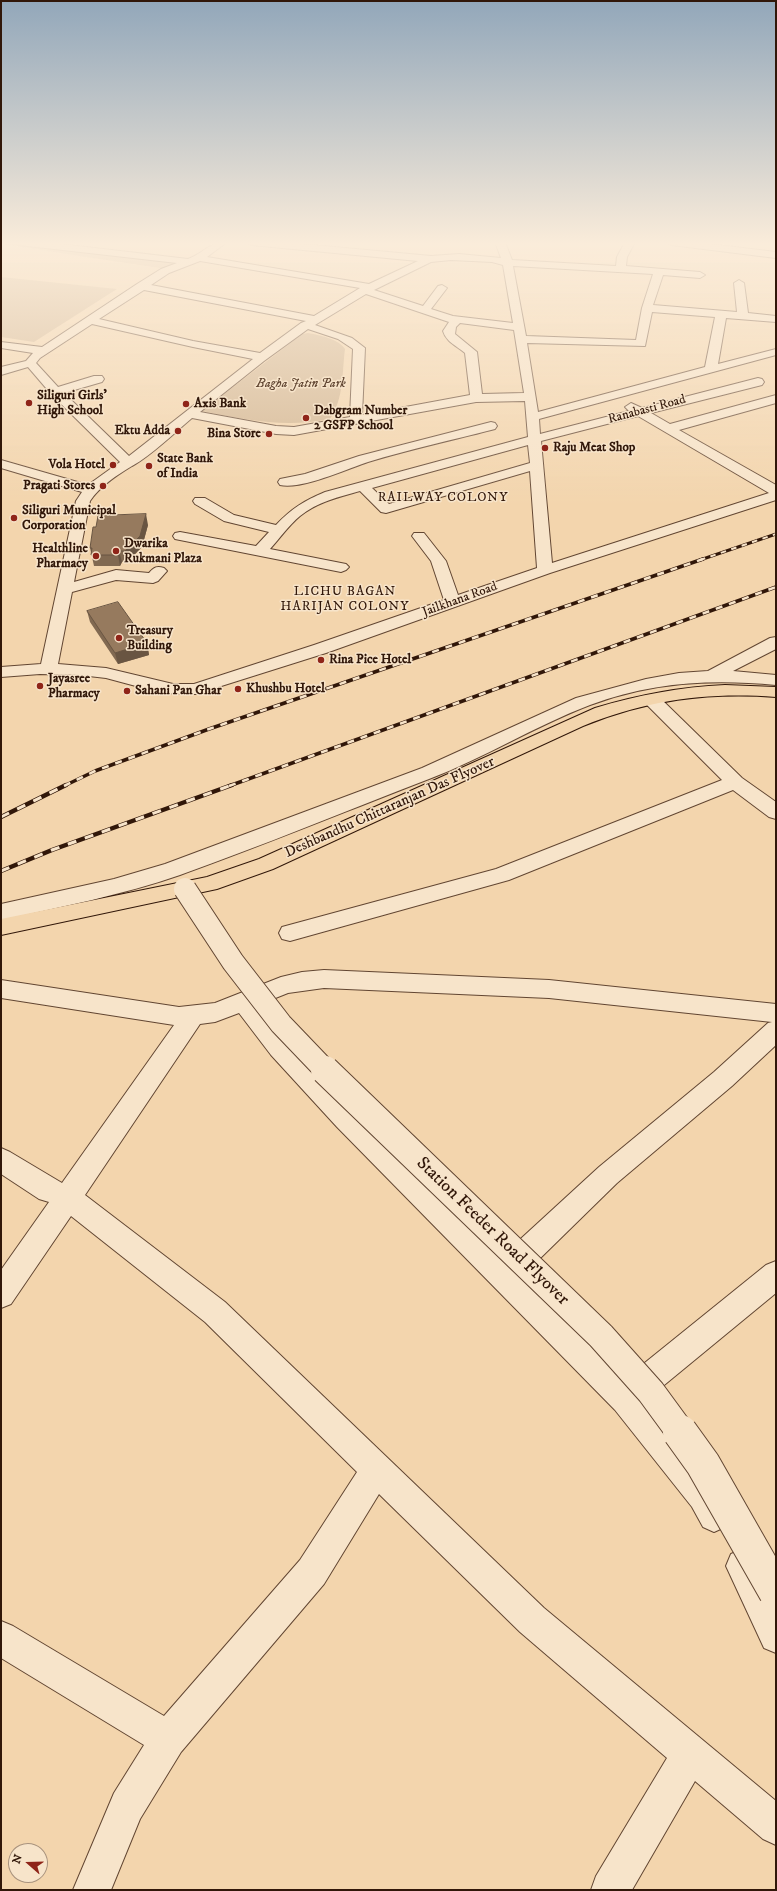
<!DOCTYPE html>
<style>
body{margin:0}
#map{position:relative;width:777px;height:1891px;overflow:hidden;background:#f3d5ad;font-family:"IM FELL DW Pica",serif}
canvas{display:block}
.frame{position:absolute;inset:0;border:2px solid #311709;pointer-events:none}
.north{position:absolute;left:8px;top:1843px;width:40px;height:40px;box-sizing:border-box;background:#f7e4ca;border:1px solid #a8927d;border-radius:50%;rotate:290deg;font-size:11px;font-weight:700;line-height:16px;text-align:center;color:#311709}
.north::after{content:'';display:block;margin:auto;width:14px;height:18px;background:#8f2418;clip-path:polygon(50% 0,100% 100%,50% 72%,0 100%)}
</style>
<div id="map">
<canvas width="777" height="1891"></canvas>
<div class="frame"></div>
<div class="north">N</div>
</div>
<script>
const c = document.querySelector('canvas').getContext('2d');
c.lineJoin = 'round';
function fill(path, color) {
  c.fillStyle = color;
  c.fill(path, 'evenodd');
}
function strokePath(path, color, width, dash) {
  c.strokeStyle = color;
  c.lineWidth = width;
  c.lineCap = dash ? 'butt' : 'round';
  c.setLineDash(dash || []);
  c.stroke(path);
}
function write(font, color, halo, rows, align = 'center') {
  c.font = font + ' "IM FELL DW Pica",serif';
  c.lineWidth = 3;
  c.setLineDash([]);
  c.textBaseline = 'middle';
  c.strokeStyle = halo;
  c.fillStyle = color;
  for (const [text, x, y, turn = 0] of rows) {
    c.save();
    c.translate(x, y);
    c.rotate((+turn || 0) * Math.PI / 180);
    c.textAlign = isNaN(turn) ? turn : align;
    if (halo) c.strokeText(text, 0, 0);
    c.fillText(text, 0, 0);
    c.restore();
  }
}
const green = new Path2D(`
 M 1,242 L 189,262 L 166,269 L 1,244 Z
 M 1,277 L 117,289 L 34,342 L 1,337 Z
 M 308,333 C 319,335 339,339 345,349 C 342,372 344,399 330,419 C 285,428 246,420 202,411 L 302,334 Z`);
const minor = new Path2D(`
 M 14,242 L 44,242 L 188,259 C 204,253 209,242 227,242 L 207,257 L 369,284 L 418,261 L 251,245 L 246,242 L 281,242 L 431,256 L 459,254 L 501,258 L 495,242 L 505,242 L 512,260 L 616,266 L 617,257 L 625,242 L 635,242 L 627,257 L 626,266 L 700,272 L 705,275 L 700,278 L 663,275 L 653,305 L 737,312 L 734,283 L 739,280 L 744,283 L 748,313 L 776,316 L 776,322 L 726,318 L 718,364 L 776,349 L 776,355 L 539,419 L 540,434 L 629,411 L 625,407 L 631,403 L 642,408 L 758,378 L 762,379 L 764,382 L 762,385 L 651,413 L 670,424 L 776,395 L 776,403 L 679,430 L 776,485 L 776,500 L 550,573 L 326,653 L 196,694 L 162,693 L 106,678 L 80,675 L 40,674 L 1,677 L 1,667 L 41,664 L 76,501 L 82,492 L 1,468 L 1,460 L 88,485 L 120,462 L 52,395 L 28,367 L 1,375 L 1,367 L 26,361 L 33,353 L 1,348 L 1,342 L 42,347 L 137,284 L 161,269 L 177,263 L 19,245 ZM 451,260 L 492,262 L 503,265 L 513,323 L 453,316 L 431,309 L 447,288 L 442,285 L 438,286 L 423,306 L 374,290 L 431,262 ZM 200,261 L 360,288 L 314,316 L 151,285 L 169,273 ZM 513,266 L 653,274 L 642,308 L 636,340 L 526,336 ZM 144,290 L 306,321 L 301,323 L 260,353 L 193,341 L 99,319 ZM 366,294 L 449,322 L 443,331 C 446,342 457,346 465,353 L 470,395 L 362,415 L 365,348 L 352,338 L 315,325 ZM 652,312 L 715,317 L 705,367 L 538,412 L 527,343 L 645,346 ZM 460,323 L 514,330 L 524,393 L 482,394 L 477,352 L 455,334 L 456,327 ZM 92,324 L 193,347 L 253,359 L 129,456 L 64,393 L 102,382 L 104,379 L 102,376 L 94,376 L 58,387 L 36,363 L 40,358 ZM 308,329 L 338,339 L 353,349 L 350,417 L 294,427 L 276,426 L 200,412 L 264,361 ZM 525,401 L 528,437 L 325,492 C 304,501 292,508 276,525 L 234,515 L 205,498 L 195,498 L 193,501 L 195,504 L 224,521 L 269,532 L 256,546 L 180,532 L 175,533 L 173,536 L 175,539 L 180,540 L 341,572 L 346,570 L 349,567 L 346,564 L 270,549 C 280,538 289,525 300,516 C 317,502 339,497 360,491 L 381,512 L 386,513 L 530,471 L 537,568 L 458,595 L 446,561 L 424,533 L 414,533 L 412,536 L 431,561 L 444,600 L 314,645 L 194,684 L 173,684 L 106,668 L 58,664 L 72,592 L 116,580 L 153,583 L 158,581 L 167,571 L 164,568 C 157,566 154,567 149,573 L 116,570 L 74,582 L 90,501 C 100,486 117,475 132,466 C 152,455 174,433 192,418 L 276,434 L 294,435 L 476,402 ZM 638,416 L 769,493 L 552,563 L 541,441 ZM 528,445 L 530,463 L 389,504 L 372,488 Z
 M 666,242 L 694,242 L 776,252 L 776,258 L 671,245 Z
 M 491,422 L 495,423 L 497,426 L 495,429 C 453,440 410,449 368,462 C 347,469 301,490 280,485 L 278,482 L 280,479 L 305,474 L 359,456 Z
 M 776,637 L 776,649 L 733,671 L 776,675 L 776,685 C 711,679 652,682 590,705 C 535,726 484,758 429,779 C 346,811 264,845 180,875 C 122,895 61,907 1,920 L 1,904 L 114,879 L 165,864 L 422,768 L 576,698 L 646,679 L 679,673 L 708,671 L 770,638 Z
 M 653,696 L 659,697 L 742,778 L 776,802 L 776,819 L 769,817 L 733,790 L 509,880 L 290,941 L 282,939 L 279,933 L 282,927 L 496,869 L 722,780 L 647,705 L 644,701 L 647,697 Z
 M 324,970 L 549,980 L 776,1004 L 776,1045 L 732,1086 L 617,1183 L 522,1276 L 626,1378 L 766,1265 L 776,1261 L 776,1293 L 646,1400 C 675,1436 712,1473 730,1516 L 725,1527 L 714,1532 L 703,1527 L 692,1507 L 615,1410 L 337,1127 L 271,1055 L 239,1013 L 215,1022 L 200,1024 L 85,1195 L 225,1302 L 544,1608 L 776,1801 L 776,1845 L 763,1839 L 695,1781 L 632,1890 L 591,1890 L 596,1876 L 667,1758 L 520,1632 L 379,1494 L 324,1584 L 181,1752 L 140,1819 L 111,1890 L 73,1890 L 114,1793 L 144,1745 L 1,1658 L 1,1621 L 13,1626 L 164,1716 L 300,1560 L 357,1472 L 205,1322 L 71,1216 L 11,1304 L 1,1308 L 1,1270 L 49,1202 L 39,1199 L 1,1174 L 1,1148 L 10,1152 L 62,1183 L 174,1025 L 1,998 L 1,980 L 179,1007 L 215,1003 L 281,977 L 302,972 ZM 324,988 L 549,998 L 772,1022 L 768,1023 L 714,1072 L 599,1167 L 502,1256 C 419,1175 331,1096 258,1005 L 288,993 Z
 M 743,1549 L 755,1554 L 776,1599 L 776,1653 L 764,1648 L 726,1566 L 731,1554 Z`);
const major = new Path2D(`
 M 725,685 L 776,687 L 776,697 C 706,692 648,700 583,726 L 273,869 L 217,889 L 1,935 L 1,919 L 207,877 L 259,859 L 595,708 C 638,695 680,687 725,685 Z`);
const railFar2 = new Path2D(`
 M 700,560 L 776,534`);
const railFar1 = new Path2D(`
 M 64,786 L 95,771 L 209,729 L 703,559
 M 229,786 L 776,587`);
const rail = new Path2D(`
 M 1,817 L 66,785
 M 1,871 L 52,850 L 232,785`);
const minorBridgeFar2 = new Path2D(`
 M 185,889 L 233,962 L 281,1024 L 326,1071`);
const minorBridgeFar1 = new Path2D(`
 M 325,1070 L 601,1336 L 651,1392 L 681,1433`);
const minorBridge = new Path2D(`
 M 680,1432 L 703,1464 L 776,1592`);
const wall = new Path2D(`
 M 148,525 L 142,547 L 127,562 L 122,562 L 120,566 L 94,566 L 90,548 L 96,527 Z
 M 87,611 L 147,643 L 149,655 L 118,664 L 90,622 Z`);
const shadedWall = new Path2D(`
 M 146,514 L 148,525 L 142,547 L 127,562 L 125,551 Z
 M 119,551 L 122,562 L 120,566 L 118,555 Z
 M 147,643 L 149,655 L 118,664 L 115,653 Z`);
const building = new Path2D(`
 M 146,514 L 140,536 L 125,551 L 119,551 L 118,555 L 91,555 L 92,548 L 90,548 L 93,527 L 96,527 L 98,516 Z
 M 118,602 L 147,643 L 115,653 L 87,611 Z`);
const markers = [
 [29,403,4,"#8f2418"],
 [186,404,4,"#8f2418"],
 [306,418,4,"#8f2418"],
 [178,431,4,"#8f2418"],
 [269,434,4,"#8f2418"],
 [545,448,4,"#8f2418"],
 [113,465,4,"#8f2418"],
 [149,466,4,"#8f2418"],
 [103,486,4,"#8f2418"],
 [14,518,4,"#8f2418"],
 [116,551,4,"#8f2418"],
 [96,556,4,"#8f2418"],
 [119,638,4,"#8f2418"],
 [321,660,4,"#8f2418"],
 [40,686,4,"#8f2418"],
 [238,689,4,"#8f2418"],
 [127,691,4,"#8f2418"]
];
const farParknames = [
 ["Bagha Jatin Park",301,384]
];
const farPoinames = [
 ["Siliguri Girls'",37,396],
 ["High School",37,411],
 ["Axis Bank",194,404],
 ["Dabgram Number",314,411],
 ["2 GSFP School",314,426],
 ["Ektu Adda",170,431,"right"],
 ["Bina Store",261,434,"right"],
 ["Raju Meat Shop",553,448],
 ["State Bank",157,459],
 ["of India",157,474],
 ["Vola Hotel",105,465,"right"],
 ["Pragati Stores",95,486,"right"],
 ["Siliguri Municipal",22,511],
 ["Corporation",22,526],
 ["Dwarika",124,544],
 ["Rukmani Plaza",124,559],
 ["Healthline",88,549,"right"],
 ["Pharmacy",88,564,"right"],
 ["Treasury",127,631],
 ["Building",127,646],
 ["Rina Pice Hotel",329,660],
 ["Jayasree",48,679],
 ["Pharmacy",48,694],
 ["Khushbu Hotel",246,689],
 ["Sahani Pan Ghar",135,691]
];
const farStreetnames = [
 ["Ranabasti Road",647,410,-15],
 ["Jailkhana Road",460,600,-20]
];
const farNeighbourhoodnames = [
 ["RAILWAY COLONY",443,498],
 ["LICHU BAGAN",345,592],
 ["HARIJAN COLONY",345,607]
];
const streetNames = [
 ["Deshbandhu Chittaranjan Das Flyover",390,808,-24]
];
const nearStreetnames = [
 ["Station Feeder Road Flyover",492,1232,44]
];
fill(green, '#d2b591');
strokePath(minor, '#624632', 2);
strokePath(major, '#311709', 2);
fill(minor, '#f7e4ca');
fill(major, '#f3d5ad');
strokePath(railFar2, '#311709', 3);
strokePath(railFar1, '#311709', 3.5);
strokePath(rail, '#311709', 4.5);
strokePath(railFar2, '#f7e4ca', 2, [5.5]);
strokePath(railFar1, '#f7e4ca', 2.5, [7]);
strokePath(rail, '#f7e4ca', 3, [9]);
strokePath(minorBridgeFar2, '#624632', 24, []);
strokePath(minorBridgeFar1, '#624632', 30, []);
strokePath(minorBridge, '#624632', 36, []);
strokePath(minorBridgeFar2, '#f7e4ca', 22);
strokePath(minorBridgeFar1, '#f7e4ca', 28);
strokePath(minorBridge, '#f7e4ca', 34);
fill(wall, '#816951');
fill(shadedWall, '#695542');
fill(building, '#967a5e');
strokePath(building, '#695542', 1);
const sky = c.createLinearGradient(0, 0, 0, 507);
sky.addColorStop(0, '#92a7ba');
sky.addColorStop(0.48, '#faecda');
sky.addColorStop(1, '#faecda00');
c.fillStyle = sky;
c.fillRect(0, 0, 777, 507);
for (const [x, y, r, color] of markers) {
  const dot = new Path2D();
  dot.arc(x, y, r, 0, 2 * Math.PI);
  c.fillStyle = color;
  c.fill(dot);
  strokePath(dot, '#f7e4ca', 1.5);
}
write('italic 13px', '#614632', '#f7e4ca', farParknames);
write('bold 13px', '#311709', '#f7e4ca', farPoinames, 'left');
write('13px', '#311709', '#f7e4ca', farStreetnames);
c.letterSpacing = '1px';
write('13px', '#311709', '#f7e4ca', farNeighbourhoodnames);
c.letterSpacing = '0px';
write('15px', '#311709', '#f7e4ca', streetNames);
write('18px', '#311709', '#f7e4ca', nearStreetnames);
</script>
